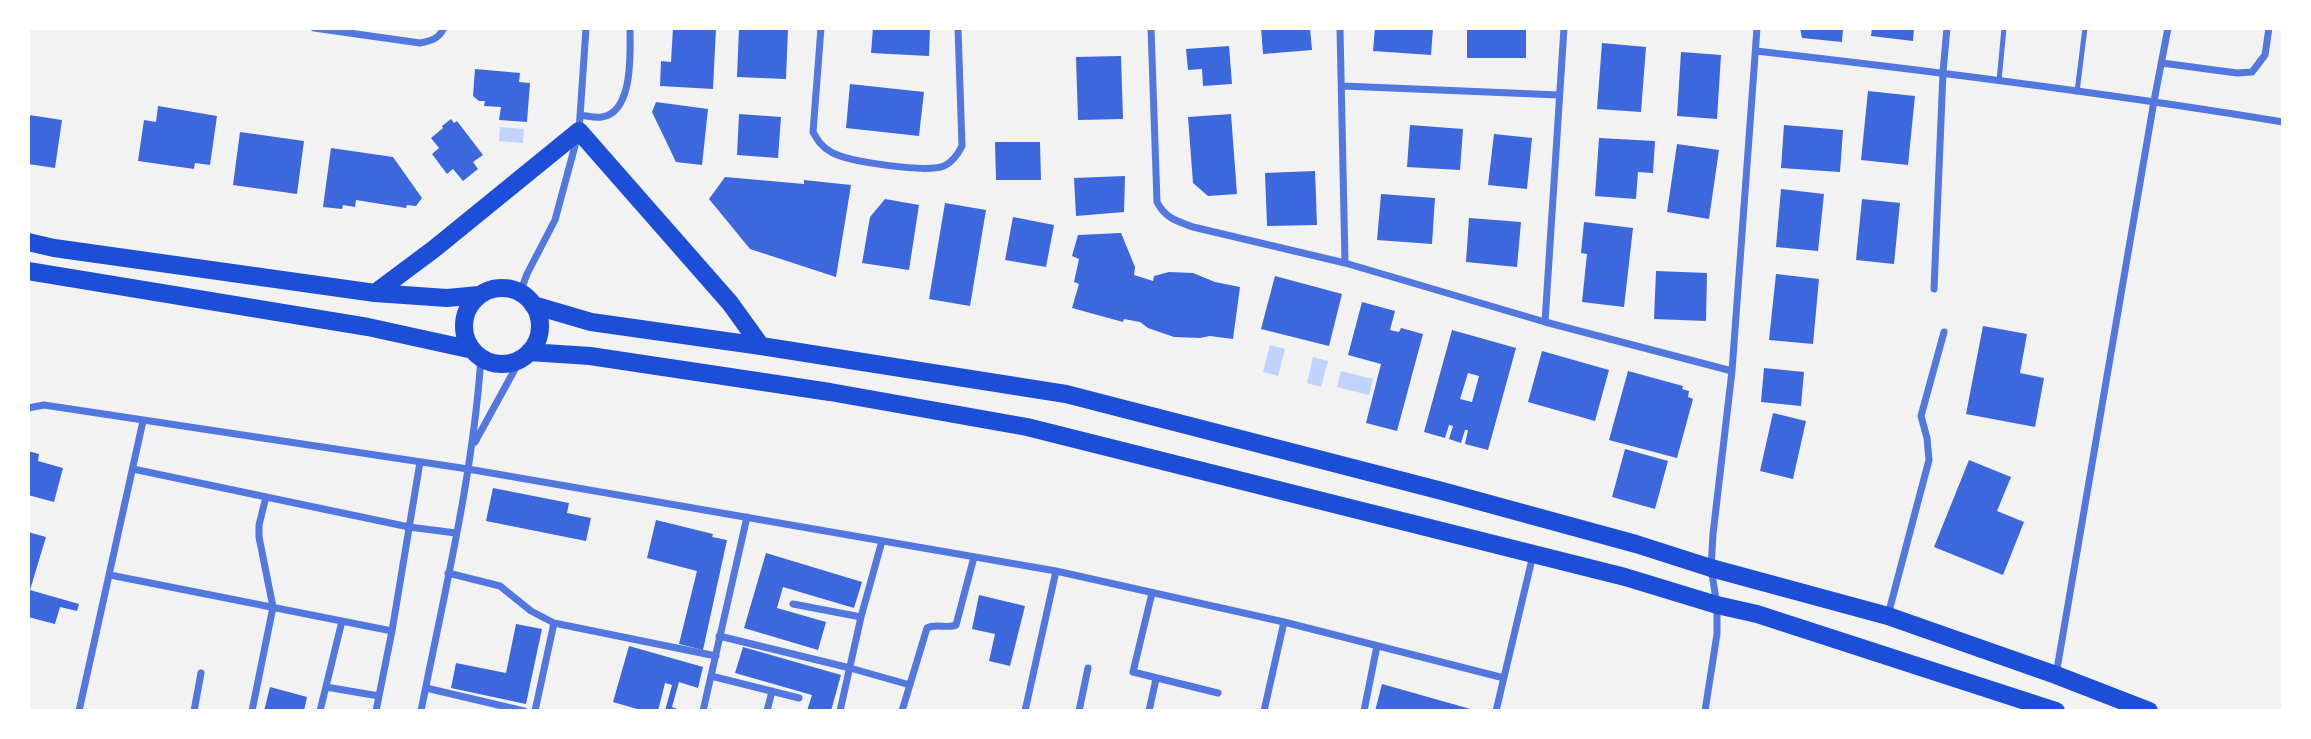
<!DOCTYPE html>
<style>
body{margin:0}
#map{position:relative;width:2311px;height:739px;overflow:hidden;background:#f2f2f2;font-family:Poppins,sans-serif}
canvas{display:block}
.frame{position:absolute;inset:0;border:30px solid #fff;pointer-events:none}
</style>
<div id="map">
<canvas width="2311" height="739"></canvas>
<div class="frame"></div>
</div>
<script>
const c = document.querySelector('canvas').getContext('2d');
c.lineJoin = 'round';
function fill(path, color) {
  c.fillStyle = color;
  c.fill(path, 'evenodd');
}
function strokePath(path, color, width, dash) {
  c.strokeStyle = color;
  c.lineWidth = width;
  c.lineCap = dash ? 'butt' : 'round';
  c.setLineDash(dash || []);
  c.stroke(path);
}
const water = new Path2D(`
 M 500,127 L 524,129 L 523,143 L 499,141 Z
 M 1270,345 L 1285,349 L 1278,376 L 1263,372 Z
 M 1313,357 L 1328,361 L 1321,387 L 1307,383 Z
 M 1341,371 L 1373,379 L 1369,395 L 1337,387 Z`);
const building = new Path2D(`
 M 673,28 L 716,28 L 713,89 L 660,86 L 661,61 L 671,62 Z
 M 739,28 L 788,28 L 786,79 L 737,77 Z
 M 873,28 L 930,28 L 929,56 L 871,53 Z
 M 1261,28 L 1310,28 L 1312,50 L 1263,54 Z
 M 1375,28 L 1433,28 L 1431,55 L 1373,51 Z
 M 1467,28 L 1526,28 L 1526,58 L 1467,58 Z
 M 1800,28 L 1843,28 L 1842,42 L 1802,38 Z
 M 1872,28 L 1914,28 L 1913,41 L 1871,36 Z
 M 1602,43 L 1646,47 L 1641,112 L 1597,109 Z
 M 1229,46 L 1232,84 L 1203,86 L 1202,69 L 1188,70 L 1186,49 Z
 M 1681,52 L 1721,55 L 1717,119 L 1677,116 Z
 M 1121,56 L 1123,119 L 1078,120 L 1076,57 Z
 M 475,69 L 520,73 L 519,82 L 530,83 L 527,122 L 499,120 L 501,107 L 484,106 L 485,101 L 479,101 L 473,96 Z
 M 850,84 L 924,92 L 919,136 L 846,128 Z
 M 1868,91 L 1915,96 L 1908,165 L 1861,160 Z
 M 656,102 L 708,109 L 702,165 L 676,162 L 652,112 Z
 M 158,106 L 217,116 L 210,165 L 195,163 L 194,169 L 138,161 L 144,120 L 156,122 Z
 M 739,114 L 781,117 L 778,158 L 737,155 Z
 M 1231,114 L 1237,194 L 1208,196 L 1193,183 L 1188,117 Z
 M 29,115 L 62,120 L 55,168 L 28,164 Z
 M 451,119 L 454,123 L 457,121 L 483,155 L 473,162 L 478,169 L 463,181 L 453,169 L 447,174 L 432,154 L 439,148 L 431,138 L 443,128 L 442,126 Z
 M 1410,125 L 1463,129 L 1460,170 L 1407,167 Z
 M 1784,125 L 1843,130 L 1840,172 L 1781,168 Z
 M 240,132 L 304,141 L 297,194 L 233,185 Z
 M 1494,134 L 1532,138 L 1527,189 L 1488,185 Z
 M 1599,138 L 1655,141 L 1653,173 L 1638,172 L 1636,199 L 1595,196 Z
 M 995,142 L 1040,142 L 1041,180 L 996,180 Z
 M 1677,144 L 1719,150 L 1709,219 L 1667,212 Z
 M 331,148 L 393,157 L 422,198 L 416,206 L 407,205 L 406,208 L 356,200 L 355,207 L 343,205 L 342,209 L 323,207 Z
 M 1315,171 L 1317,225 L 1267,226 L 1265,173 Z
 M 1125,176 L 1124,212 L 1076,216 L 1074,178 Z
 M 725,177 L 804,184 L 804,180 L 851,185 L 836,277 L 750,249 L 709,199 Z
 M 1781,189 L 1824,194 L 1818,251 L 1776,247 Z
 M 1381,194 L 1435,198 L 1432,244 L 1377,240 Z
 M 885,199 L 919,205 L 909,270 L 862,263 L 870,217 Z
 M 1862,199 L 1900,203 L 1894,264 L 1856,260 Z
 M 945,203 L 986,210 L 970,306 L 929,299 Z
 M 1013,217 L 1054,225 L 1046,267 L 1005,260 Z
 M 1469,218 L 1521,222 L 1517,267 L 1466,262 Z
 M 1584,222 L 1633,228 L 1624,307 L 1582,302 L 1587,254 L 1581,253 Z
 M 1121,233 L 1135,267 L 1134,275 L 1153,281 L 1154,276 L 1169,272 L 1193,273 L 1215,282 L 1240,287 L 1233,339 L 1210,336 L 1200,338 L 1174,337 L 1148,328 L 1140,322 L 1124,319 L 1123,322 L 1072,308 L 1079,284 L 1074,282 L 1079,259 L 1072,256 L 1078,235 Z
 M 1656,271 L 1707,273 L 1706,321 L 1654,319 Z
 M 1776,274 L 1819,279 L 1813,344 L 1769,340 Z
 M 1275,276 L 1342,294 L 1329,346 L 1261,329 Z
 M 1362,302 L 1395,311 L 1390,330 L 1399,332 L 1401,328 L 1423,334 L 1397,431 L 1366,423 L 1381,364 L 1348,355 Z
 M 1983,326 L 2027,334 L 2020,373 L 2044,378 L 2035,427 L 1966,414 Z
 M 1452,330 L 1516,348 L 1488,450 L 1465,444 L 1468,430 L 1465,430 L 1461,443 L 1449,439 L 1453,426 L 1449,425 L 1445,438 L 1424,432 ZM 1468,373 L 1479,376 L 1472,402 L 1460,399 Z
 M 1542,351 L 1609,370 L 1595,421 L 1528,402 Z
 M 1764,368 L 1804,372 L 1801,406 L 1761,402 Z
 M 1628,371 L 1683,386 L 1682,389 L 1689,391 L 1688,397 L 1693,399 L 1677,458 L 1609,440 Z
 M 1773,413 L 1806,421 L 1793,479 L 1760,471 Z
 M 1625,449 L 1668,461 L 1655,509 L 1612,497 Z
 M 28,451 L 39,454 L 38,461 L 63,468 L 54,502 L 28,495 Z
 M 1969,460 L 2011,477 L 1997,511 L 2024,522 L 2003,575 L 1934,547 Z
 M 493,488 L 569,503 L 567,513 L 591,518 L 586,541 L 486,521 Z
 M 656,520 L 713,534 L 712,537 L 727,540 L 703,650 L 679,644 L 697,571 L 647,558 Z
 M 28,532 L 46,537 L 30,590 L 79,604 L 77,611 L 60,607 L 55,624 L 28,617 Z
 M 766,553 L 862,582 L 854,608 L 783,587 L 777,608 L 826,622 L 818,650 L 744,628 Z
 M 979,595 L 1025,606 L 1010,666 L 989,661 L 995,634 L 972,629 Z
 M 516,624 L 542,629 L 526,704 L 451,688 L 456,663 L 506,673 Z
 M 629,646 L 703,667 L 698,688 L 679,682 L 672,707 L 683,711 L 665,711 L 672,685 L 665,683 L 658,711 L 644,711 L 613,702 Z
 M 743,647 L 841,675 L 831,711 L 807,711 L 812,695 L 735,673 Z
 M 1382,684 L 1474,710 L 1474,711 L 1375,711 Z
 M 270,687 L 307,697 L 304,711 L 264,711 Z`);
const service = new Path2D(`
 M 1999,81 L 2004,28
 M 2077,92 L 2085,28`);
const minor = new Path2D(`
 M 314,28 L 420,43 C 432,41 439,38 444,28
 M 821,28 L 813,132 C 818,141 822,147 831,152 C 848,162 926,173 944,166 C 953,162 958,154 962,146 L 958,28
 M 1151,28 L 1157,202 C 1165,218 1177,221 1193,227 L 1345,263 L 1545,322 L 1732,371
 M 1340,28 L 1345,263
 M 1756,51 C 1932,71 2108,93 2283,122
 M 2162,63 L 2237,73 L 2252,72 L 2265,55 L 2269,28
 M 1343,86 L 1559,95
 M 580,115 C 588,116 595,118 602,117 C 634,112 630,51 630,28
 M 1934,289 L 1943,72 L 1947,28
 M 520,293 L 527,274 L 555,220 L 579,131 L 586,28
 M 1545,322 L 1564,28
 M 28,408 L 44,405 L 468,469 L 1056,571 L 1284,622 L 1504,678
 M 475,442 L 520,360
 M 133,469 L 409,527 L 456,533
 M 448,573 L 500,586 L 531,611 L 554,623 L 716,656
 M 110,575 L 392,631
 M 1152,593 L 1133,672 L 1218,693
 M 793,604 L 861,617
 M 1888,615 L 1929,460 L 1927,438 L 1921,416 L 1944,332
 M 719,636 L 850,668 L 910,685
 M 2056,675 L 2154,101 L 2168,28
 M 711,676 L 799,698
 M 326,687 L 379,696
 M 426,688 L 524,711
 M 79,711 L 143,421
 M 194,711 L 201,673
 M 252,711 L 273,607 L 259,537 L 259,525 L 266,497
 M 320,711 L 342,621
 M 376,711 L 392,631 L 420,462
 M 421,711 C 444,594 473,476 481,357
 M 535,711 L 554,623
 M 703,711 L 747,517
 M 767,711 L 772,691
 M 840,711 L 861,617 L 882,541
 M 902,711 L 927,628 C 936,623 948,629 956,625 L 974,557
 M 1025,711 L 1056,571
 M 1079,711 L 1088,668
 M 1149,711 L 1156,679
 M 1264,711 L 1284,622
 M 1364,711 L 1377,646
 M 1496,711 L 1533,555
 M 1705,711 L 1717,634 L 1717,605 L 1711,568 L 1713,534 L 1732,371 L 1757,28`);
const primary = new Path2D(`
 M 28,242 L 54,248 L 375,293 L 447,298 L 479,295
 M 28,271 L 368,327 L 473,350
 M464 326a38 38 0 1 1 76 0a38 38 0 1 1-76 0Z
 M 375,293 L 434,249 L 579,131 L 730,303 L 761,346
 M 533,305 L 591,322 L 761,346 L 1066,394 L 1442,491 L 1636,544 L 1711,568 L 1888,616 L 2056,675 L 2149,711
 M 529,352 L 590,356 L 830,392 L 1027,427 L 1625,577 L 1717,605 L 1757,614 L 2056,711`);
fill(water, '#bfd3fe');
fill(building, '#3d67dc');
strokePath(service, '#5277de', 5);
strokePath(minor, '#5277de', 7);
strokePath(primary, '#1d4ed8', 18);
</script>
